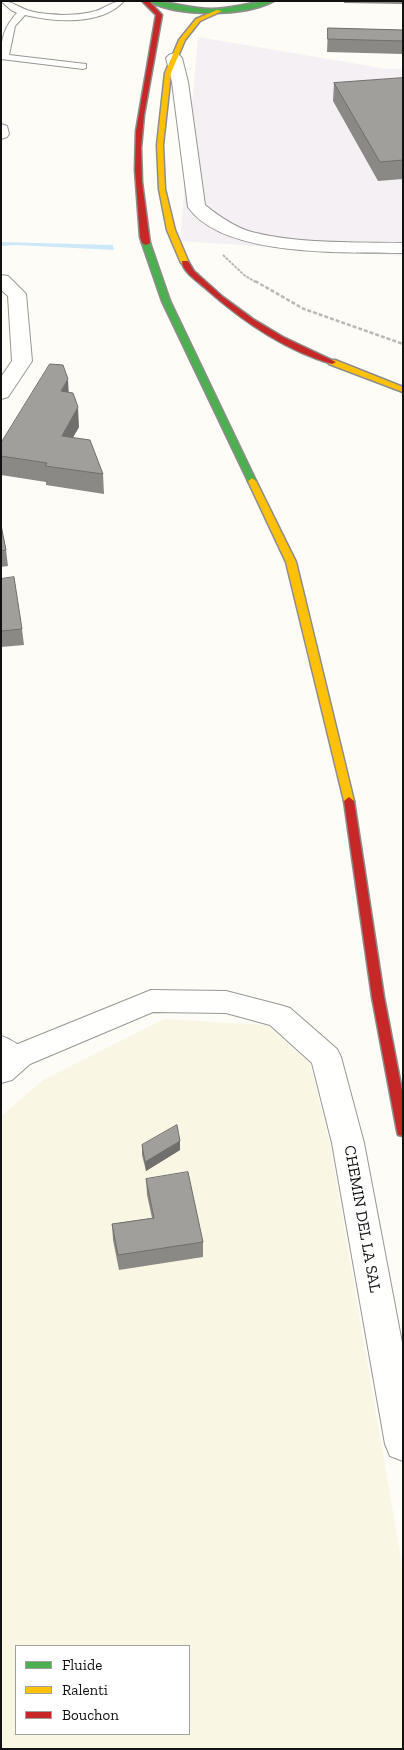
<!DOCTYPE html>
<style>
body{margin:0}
#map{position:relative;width:404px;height:1750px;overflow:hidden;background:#fdfcf7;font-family:"Zilla Slab",serif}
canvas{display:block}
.frame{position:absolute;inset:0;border:2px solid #111;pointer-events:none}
.legend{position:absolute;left:15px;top:1645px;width:175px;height:90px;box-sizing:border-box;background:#fff;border:1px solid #a0a0a0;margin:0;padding:6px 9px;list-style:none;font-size:15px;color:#111}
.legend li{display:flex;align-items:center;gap:10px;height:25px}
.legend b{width:25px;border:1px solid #a0a0a0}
</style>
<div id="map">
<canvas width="404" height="1750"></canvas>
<div class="frame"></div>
<ul class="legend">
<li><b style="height:6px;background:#4caf50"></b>Fluide</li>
<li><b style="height:6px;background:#ffc107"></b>Ralenti</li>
<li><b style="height:6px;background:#c62828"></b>Bouchon</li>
</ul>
</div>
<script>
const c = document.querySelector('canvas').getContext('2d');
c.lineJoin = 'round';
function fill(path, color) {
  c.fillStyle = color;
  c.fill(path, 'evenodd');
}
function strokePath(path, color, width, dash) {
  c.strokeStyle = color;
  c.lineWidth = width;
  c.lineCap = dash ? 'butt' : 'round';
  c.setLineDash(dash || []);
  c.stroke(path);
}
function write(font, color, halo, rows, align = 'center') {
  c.font = font + ' "Zilla Slab",serif';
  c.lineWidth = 5;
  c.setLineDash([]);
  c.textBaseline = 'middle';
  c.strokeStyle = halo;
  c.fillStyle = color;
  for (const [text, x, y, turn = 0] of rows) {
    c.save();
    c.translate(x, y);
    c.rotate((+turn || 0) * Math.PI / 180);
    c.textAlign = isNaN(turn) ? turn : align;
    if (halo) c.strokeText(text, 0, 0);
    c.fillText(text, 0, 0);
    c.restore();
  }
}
const industrial = new Path2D(`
 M 198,37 L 387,69 L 403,69 L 403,256 L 180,241 Z`);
const farmland = new Path2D(`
 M 164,1019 L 267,1025 L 310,1063 L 330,1145 L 403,1570 L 403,1749 L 1,1749 L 1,1116 L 43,1080 ZM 16,1646 L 189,1646 L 189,1734 L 16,1734 Z`);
const water = new Path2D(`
 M 1,242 L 113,245 L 114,250 L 16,245 L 1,246 Z`);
const pathFar1 = new Path2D(`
 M 223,255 L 244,275 L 257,283`);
const path = new Path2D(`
 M 255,281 L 304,309 L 403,344`);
const lane = new Path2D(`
 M 1,1 C 13,1 19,8 30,11 C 40,14 51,14 61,15 C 72,15 85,14 96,11 C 107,7 113,1 124,1 C 101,26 55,22 25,15 L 15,26 L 9,55 L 86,64 L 86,68 L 83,69 L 1,59 C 1,39 4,27 17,13 L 11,10 Z
 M 1,1036 C 11,1039 24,1047 29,1056 L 26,1061 L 19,1064 L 1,1053 Z`);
const street = new Path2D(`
 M 174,53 L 179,55 L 182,58 L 188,82 L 205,205 C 220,217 237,229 256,233 C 302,244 356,242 403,243 L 403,253 C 347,252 223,258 188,207 L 172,82 L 166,58 L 169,55 Z
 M 1,124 L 7,126 L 9,134 L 7,137 L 1,139 Z
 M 1,275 L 8,276 L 26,294 L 32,361 L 8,397 L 1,399 L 1,377 L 12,361 L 8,296 L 1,290 Z
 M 151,990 L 226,991 L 280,1005 L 290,1008 L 337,1049 L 341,1057 L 364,1143 L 403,1348 L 403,1461 L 390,1456 L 385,1444 L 332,1143 L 312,1063 L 270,1025 L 226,1013 L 153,1012 L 30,1064 L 12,1080 L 1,1083 L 1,1053 L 8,1048 Z`);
const fast = new Path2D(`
 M 148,1 C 169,1 190,9 211,9 C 233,9 253,1 274,1 C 244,17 178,17 148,1 Z
 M 143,241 L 150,243 L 170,301 L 256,481 L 255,483 L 249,483 L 248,481 L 162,301 L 142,243 Z`);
const slow = new Path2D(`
 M 217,10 L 222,11 L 200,21 L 185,40 L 171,73 L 163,145 L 165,189 L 175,230 L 189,263 L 185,265 L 181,263 L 167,230 L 159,189 L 157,145 L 165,73 L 179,40 L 196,19 Z
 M 329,360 L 335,360 L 403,387 L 403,392 L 329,364 Z
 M 252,478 L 256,481 L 296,562 L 354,801 L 353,804 L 345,804 L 344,801 L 286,562 L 248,481 Z`);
const jam = new Path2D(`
 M 142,1 L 149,1 L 162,15 L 144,115 L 141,148 L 142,182 L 150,243 L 146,245 L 142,243 L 140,237 L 135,170 L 136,131 L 156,15 Z
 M 182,261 L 188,261 L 194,271 L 223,297 L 253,319 L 283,337 L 336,362 L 332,364 C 284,350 241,320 204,287 C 196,280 182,271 182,261 Z
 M 349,797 L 354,801 L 384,997 L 403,1096 L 403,1136 L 398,1135 L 397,1131 L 372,997 L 344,801 Z`);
const wall = new Path2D(`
 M 344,1 L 403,1 L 403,4 L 344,3 Z
 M 328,28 L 403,30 L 403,54 L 327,52 Z
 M 403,78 L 403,179 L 378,181 L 333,101 L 334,83 Z
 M 68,393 L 79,427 L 73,437 L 103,474 L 104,494 L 46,485 L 46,482 L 1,475 L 1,443 Z
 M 1,525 L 6,550 L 8,566 L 1,567 Z
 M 1,579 L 22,629 L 24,645 L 1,647 Z
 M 180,1141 L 180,1150 L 146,1171 L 142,1155 L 142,1145 Z
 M 146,1179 L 203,1242 L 203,1257 L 119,1270 L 113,1240 L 112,1224 L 152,1218 L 147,1195 Z`);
const shadedWall = new Path2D(`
 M 68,379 L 69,398 L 61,391 Z
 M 78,407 L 79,427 L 63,455 L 62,436 Z
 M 180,1141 L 180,1150 L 146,1171 L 145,1162 Z`);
const building = new Path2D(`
 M 328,28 L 403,30 L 403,41 L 328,39 Z
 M 403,78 L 403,160 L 380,162 L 334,83 Z
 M 50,364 L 63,365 L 68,379 L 61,391 L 73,393 L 78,407 L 62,436 L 90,440 L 103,474 L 45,466 L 47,463 L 1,456 L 1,443 Z
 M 1,525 L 6,550 L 1,551 Z
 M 14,577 L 22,629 L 1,631 L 1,579 Z
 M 177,1125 L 180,1141 L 145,1162 L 142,1145 Z
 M 188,1172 L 203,1242 L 118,1255 L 112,1224 L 154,1218 L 146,1179 Z`);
const streetNames = [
 ["CHEMIN DEL LA SAL",362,1219,80]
];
fill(industrial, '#f5f0f3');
fill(farmland, '#f9f7e4');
fill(water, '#cde8f7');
strokePath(lane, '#979795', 2);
strokePath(street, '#979795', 2);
strokePath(fast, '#8e8d8b', 3);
strokePath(slow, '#8e8d8b', 3);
strokePath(jam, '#8e8d8b', 3);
strokePath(pathFar1, '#b9b9b8', 2, [3, 1]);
strokePath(path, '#b9b9b8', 2.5, [4, 2]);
fill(lane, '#fffffe');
fill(street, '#fffffe');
fill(fast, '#4caf50');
fill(slow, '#ffc107');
fill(jam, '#c62828');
fill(wall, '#8a8986');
fill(shadedWall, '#716f6d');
fill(building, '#a19f9c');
strokePath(building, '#716f6d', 1);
write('16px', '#111', '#fff', streetNames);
</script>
